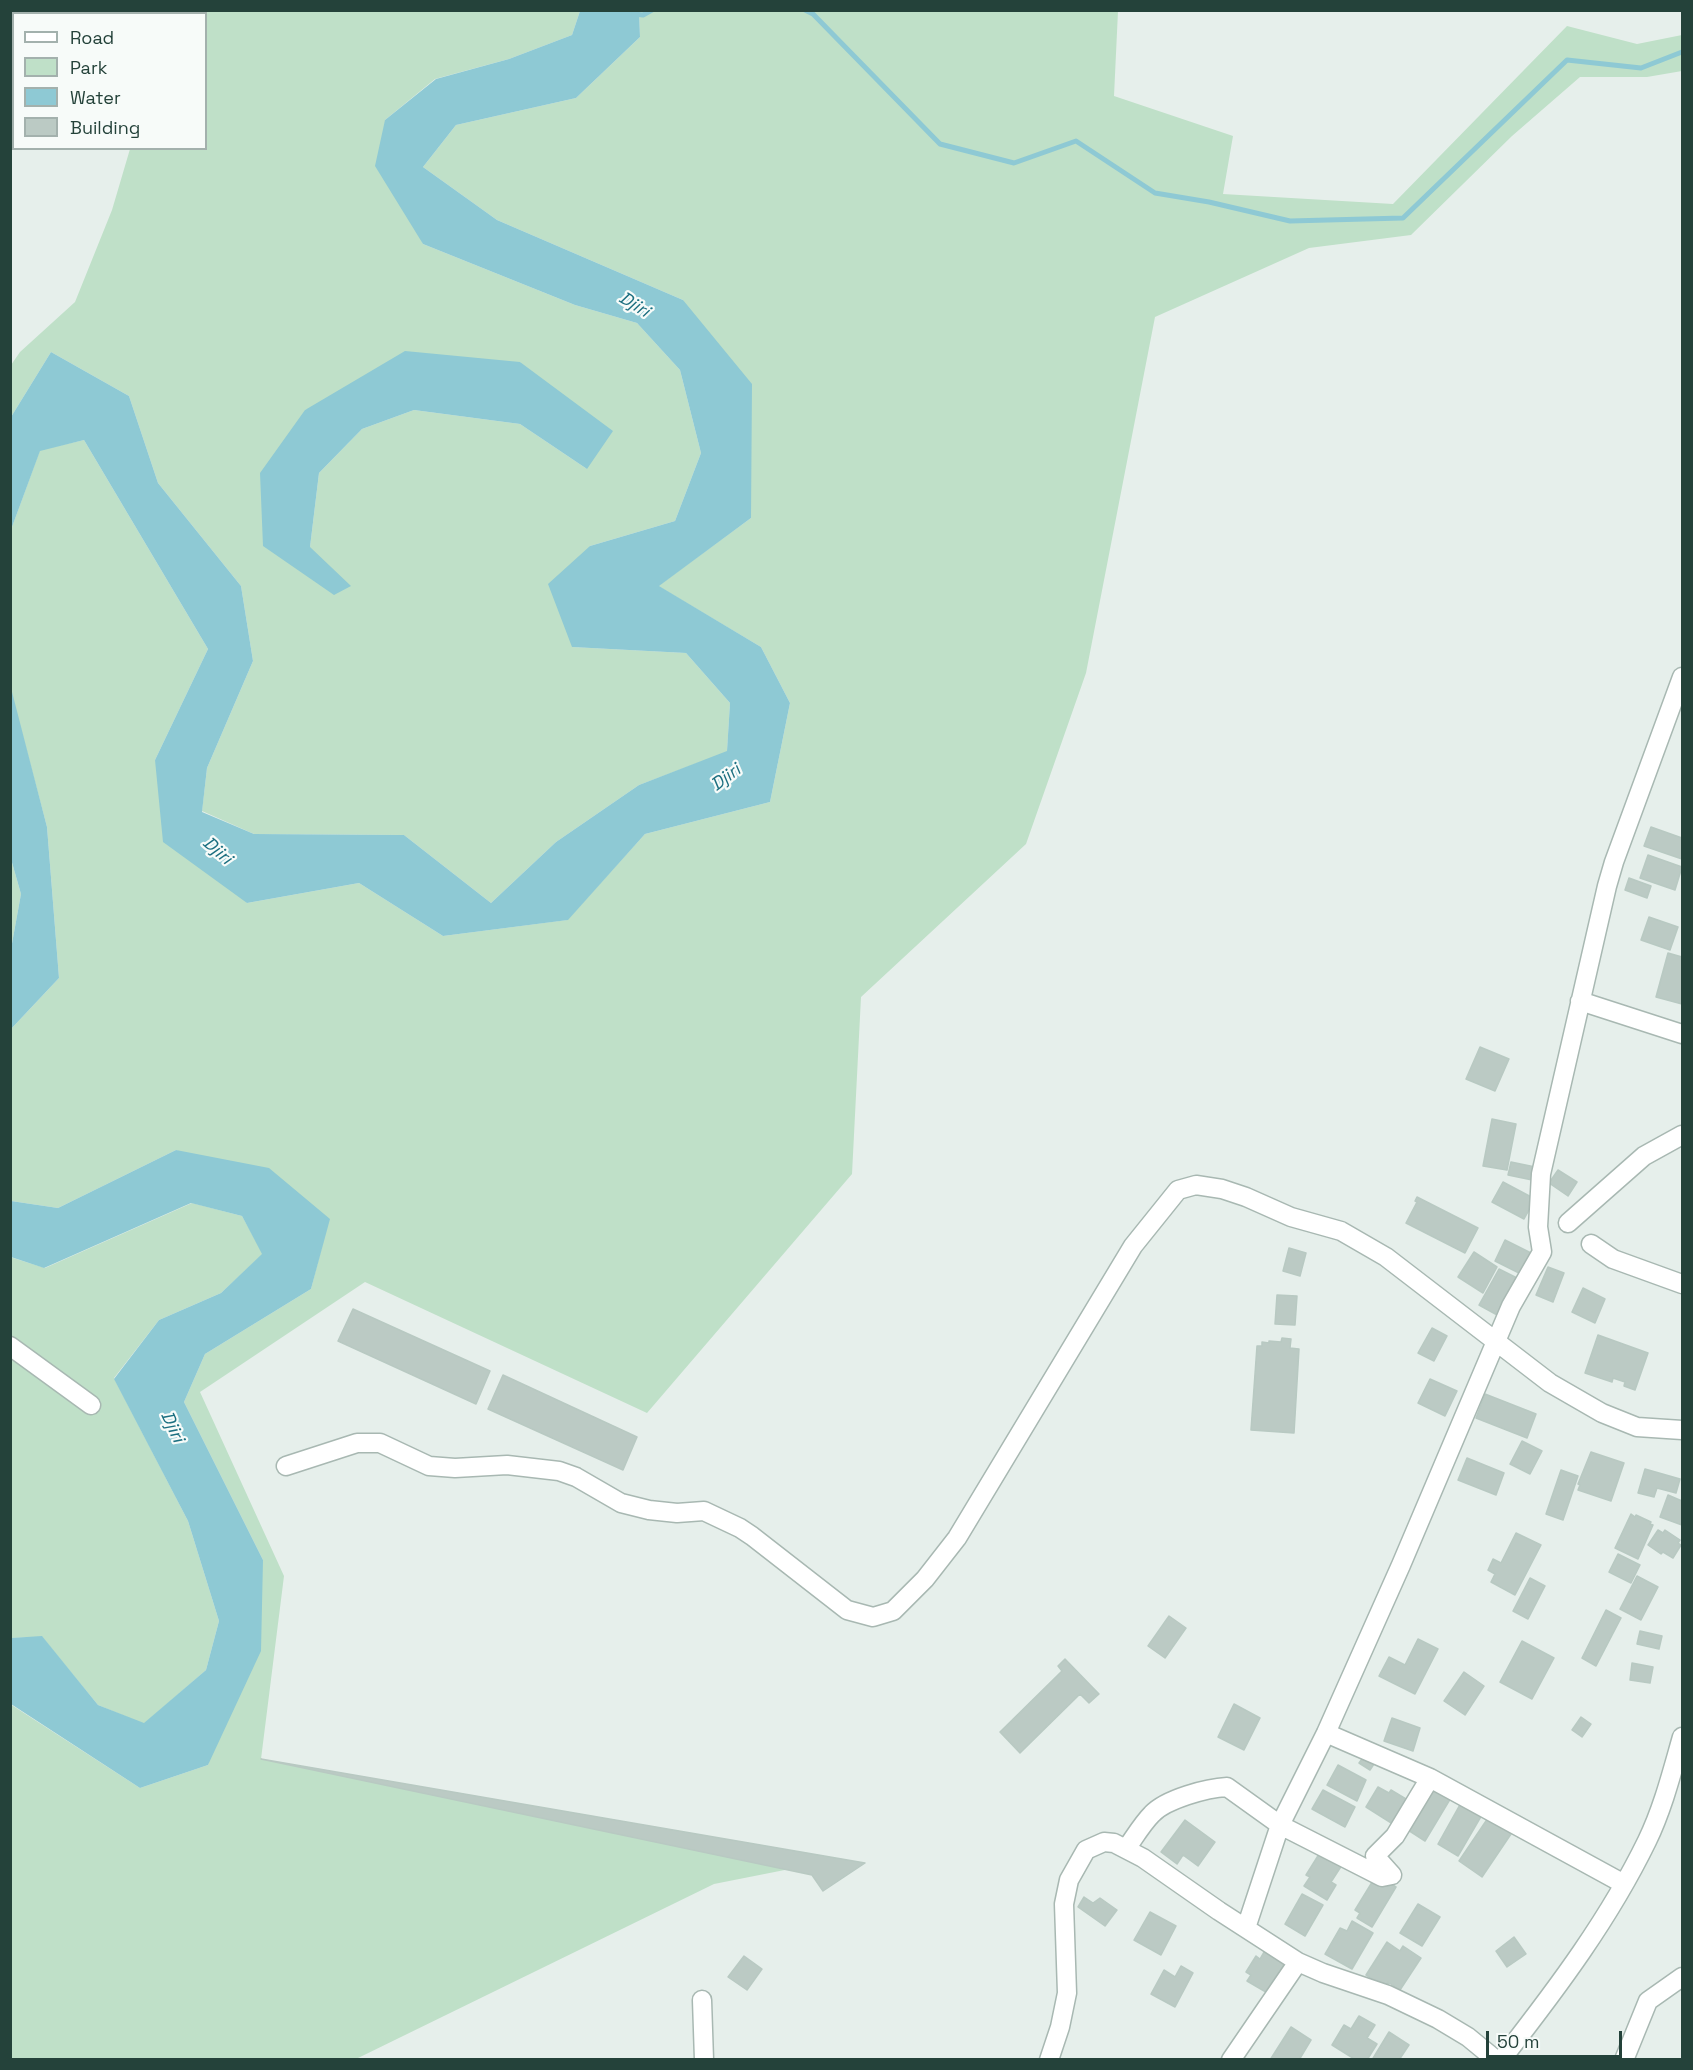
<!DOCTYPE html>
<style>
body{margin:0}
#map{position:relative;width:1693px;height:2070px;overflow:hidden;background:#e6efeb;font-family:"Space Grotesk",sans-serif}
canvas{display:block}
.frame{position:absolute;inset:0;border:12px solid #24423a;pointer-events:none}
.legend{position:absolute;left:12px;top:12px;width:195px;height:138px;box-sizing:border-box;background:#f7fbf9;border:2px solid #a3b1ad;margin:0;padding:8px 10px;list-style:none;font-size:18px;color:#24423a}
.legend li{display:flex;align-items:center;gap:12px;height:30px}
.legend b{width:30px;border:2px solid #a3b1ad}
.scale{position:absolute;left:1486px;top:2031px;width:136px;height:27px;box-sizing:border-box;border:3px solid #24423a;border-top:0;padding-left:8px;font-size:18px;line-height:21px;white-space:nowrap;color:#24423a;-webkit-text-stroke:4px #f7fbf9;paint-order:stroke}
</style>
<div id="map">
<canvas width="1693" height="2070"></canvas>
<div class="frame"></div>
<ul class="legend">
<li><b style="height:8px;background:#fff"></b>Road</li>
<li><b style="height:16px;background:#bfe0c8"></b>Park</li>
<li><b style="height:16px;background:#8ec9d4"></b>Water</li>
<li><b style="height:16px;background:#bbcac4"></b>Building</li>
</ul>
<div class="scale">50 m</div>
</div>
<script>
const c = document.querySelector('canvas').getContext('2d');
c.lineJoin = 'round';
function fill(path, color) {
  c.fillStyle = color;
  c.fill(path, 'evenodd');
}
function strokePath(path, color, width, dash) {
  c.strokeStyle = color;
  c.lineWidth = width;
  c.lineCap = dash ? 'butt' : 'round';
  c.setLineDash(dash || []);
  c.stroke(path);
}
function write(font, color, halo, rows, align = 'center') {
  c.font = font + ' "Space Grotesk",sans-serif';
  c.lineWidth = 4.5;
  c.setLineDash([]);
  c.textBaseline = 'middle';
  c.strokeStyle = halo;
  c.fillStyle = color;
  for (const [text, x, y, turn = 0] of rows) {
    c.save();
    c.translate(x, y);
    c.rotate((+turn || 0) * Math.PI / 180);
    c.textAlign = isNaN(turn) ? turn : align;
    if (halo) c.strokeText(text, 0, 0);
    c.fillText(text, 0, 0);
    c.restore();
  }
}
const green = new Path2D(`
 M 200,11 L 580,11 L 572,35 L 509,59 L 435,79 L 385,120 L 423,244 L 575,305 L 637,323 L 680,370 L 701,453 L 675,521 L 590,546 L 572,647 L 686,653 L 730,703 L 727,752 L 639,785 L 556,842 L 491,903 L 404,835 L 254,834 L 202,811 L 207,768 L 253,661 L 241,586 L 158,483 L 129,396 L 51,352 L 11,417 L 11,365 L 20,352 L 75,302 L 112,210 L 130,149 L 206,148 L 206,14 L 198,13 ZM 520,362 L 587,469 L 520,424 L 414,410 L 362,429 L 319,473 L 310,547 L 305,410 Z
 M 639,11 L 1118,11 L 1114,96 L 1233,136 L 1223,194 L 1393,204 L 1567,26 L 1637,44 L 1682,35 L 1682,71 L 1647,77 L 1580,77 L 1512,136 L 1411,235 L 1309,248 L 1155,317 L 1086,673 L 1026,844 L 861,997 L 852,1174 L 647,1413 L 365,1282 L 200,1392 L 284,1576 L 261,1759 L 815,1864 L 714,1884 L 356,2059 L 11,2059 L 10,1704 L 140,1788 L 208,1765 L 263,1560 L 184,1402 L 205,1354 L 311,1289 L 329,1219 L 176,1150 L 58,1208 L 11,1201 L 11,1029 L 59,978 L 47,827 L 10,688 L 10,543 L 12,527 L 40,450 L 84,440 L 208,649 L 155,760 L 247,903 L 359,883 L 443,936 L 567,920 L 645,834 L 770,802 L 790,703 L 761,647 L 658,586 L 751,518 L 683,300 L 497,220 L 423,167 L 456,125 L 576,98 L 640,37 Z
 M 11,859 L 21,894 L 11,949 Z
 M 192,1203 L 242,1216 L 263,1254 L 221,1293 L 159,1320 L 114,1378 L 188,1521 L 219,1621 L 206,1670 L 144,1724 L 98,1705 L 42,1637 L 11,1638 L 10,1257 L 45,1268 Z`);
const water = new Path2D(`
 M 580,11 L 639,11 L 640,37 L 576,98 L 456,125 L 423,167 L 497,220 L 683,300 L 752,384 L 751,518 L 659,586 L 761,647 L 790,703 L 770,802 L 645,834 L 568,920 L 443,936 L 359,883 L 247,903 L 163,842 L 155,760 L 208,649 L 84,440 L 40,451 L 12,527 L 11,543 L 11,417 L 51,352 L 129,396 L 158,483 L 241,586 L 253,661 L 207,768 L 202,812 L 254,834 L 404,835 L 491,903 L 556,842 L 639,785 L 727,751 L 730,703 L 686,653 L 572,647 L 548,584 L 590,546 L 675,521 L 701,453 L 680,370 L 637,323 L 575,305 L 423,244 L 375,166 L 385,120 L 436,79 L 509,59 L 572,35 Z
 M 405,351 L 520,362 L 613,431 L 587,469 L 520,424 L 414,410 L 362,429 L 319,473 L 310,547 L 351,586 L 334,595 L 263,546 L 260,473 L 305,410 Z
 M 11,688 L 47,827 L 59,978 L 11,1029 L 11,949 L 21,894 L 11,859 Z
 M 176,1150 L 269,1168 L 330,1219 L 311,1289 L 205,1354 L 184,1402 L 263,1560 L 261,1651 L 208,1765 L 140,1788 L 11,1704 L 11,1638 L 42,1636 L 98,1705 L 144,1723 L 206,1670 L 219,1621 L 188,1521 L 114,1379 L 159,1320 L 221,1293 L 262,1254 L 242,1216 L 191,1203 L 44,1268 L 11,1257 L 11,1201 L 58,1208 Z`);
const stream = new Path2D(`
 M 805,10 L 813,14 L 940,144 L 1014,163 L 1076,141 L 1155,193 L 1209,202 L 1290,221 L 1403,218 L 1567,60 L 1641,68 L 1682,52
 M 634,14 L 643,15 L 652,10`);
const building = new Path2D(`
 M 1651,827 L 1682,838 L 1682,859 L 1644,846 Z
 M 1648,855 L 1682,867 L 1675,890 L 1640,878 Z
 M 1629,878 L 1651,886 L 1647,898 L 1625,890 Z
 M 1649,917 L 1678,927 L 1670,950 L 1641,940 Z
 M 1668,953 L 1682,957 L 1682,1004 L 1656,997 Z
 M 1480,1047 L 1509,1059 L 1495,1091 L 1466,1079 Z
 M 1492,1119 L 1516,1124 L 1507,1170 L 1483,1166 Z
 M 1511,1162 L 1540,1168 L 1537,1181 L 1508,1175 Z
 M 1558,1170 L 1577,1182 L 1568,1196 L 1549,1183 Z
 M 1503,1182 L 1535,1199 L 1524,1219 L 1492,1202 Z
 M 1417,1197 L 1478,1228 L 1465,1253 L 1406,1223 L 1417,1202 L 1415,1201 Z
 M 1505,1240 L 1535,1255 L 1525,1276 L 1495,1261 Z
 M 1289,1248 L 1306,1253 L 1300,1276 L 1283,1271 Z
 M 1474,1252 L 1497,1267 L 1483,1293 L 1458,1277 Z
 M 1548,1267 L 1564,1273 L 1553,1302 L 1536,1295 Z
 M 1499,1269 L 1519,1279 L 1499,1316 L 1479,1305 Z
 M 1583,1288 L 1605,1299 L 1595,1323 L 1572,1312 Z
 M 1277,1295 L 1297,1296 L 1295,1325 L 1275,1324 Z
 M 353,1309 L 490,1371 L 476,1404 L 338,1341 Z
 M 1432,1328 L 1447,1336 L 1434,1361 L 1418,1353 Z
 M 1598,1335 L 1648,1353 L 1635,1390 L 1624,1386 L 1625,1382 L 1613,1378 L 1612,1382 L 1585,1373 Z
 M 1282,1338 L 1291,1339 L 1290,1348 L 1299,1349 L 1294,1433 L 1251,1430 L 1257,1346 L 1262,1346 L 1262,1342 L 1269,1343 L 1269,1341 L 1281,1342 Z
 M 503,1375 L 637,1437 L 623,1470 L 488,1409 Z
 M 1430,1379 L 1457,1391 L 1445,1416 L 1418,1403 Z
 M 1485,1394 L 1536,1414 L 1527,1438 L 1476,1418 Z
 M 1522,1441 L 1542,1451 L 1530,1474 L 1510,1464 Z
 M 1591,1452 L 1624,1463 L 1611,1501 L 1578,1490 L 1580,1485 L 1578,1484 Z
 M 1467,1458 L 1504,1473 L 1496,1495 L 1458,1480 Z
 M 1645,1469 L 1680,1479 L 1676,1493 L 1657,1488 L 1654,1497 L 1638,1493 Z
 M 1561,1470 L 1578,1476 L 1563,1520 L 1546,1514 Z
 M 1668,1495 L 1682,1501 L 1682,1525 L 1660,1517 Z
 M 1631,1514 L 1635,1517 L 1636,1515 L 1651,1522 L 1650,1524 L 1653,1525 L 1638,1559 L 1615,1548 Z
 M 1658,1530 L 1663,1533 L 1665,1530 L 1680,1540 L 1678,1543 L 1681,1545 L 1673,1558 L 1663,1552 L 1661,1554 L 1648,1545 Z
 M 1516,1533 L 1541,1545 L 1515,1595 L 1491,1582 L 1495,1574 L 1488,1570 L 1493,1559 L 1501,1563 Z
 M 1618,1554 L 1640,1565 L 1631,1583 L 1609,1572 Z
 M 1637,1576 L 1658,1587 L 1641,1620 L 1620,1609 Z
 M 1530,1578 L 1545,1586 L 1528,1619 L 1513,1611 Z
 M 1606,1610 L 1621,1618 L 1596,1666 L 1582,1658 Z
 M 1169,1616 L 1186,1628 L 1165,1658 L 1148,1646 Z
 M 1640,1631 L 1662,1636 L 1659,1649 L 1637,1644 Z
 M 1418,1639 L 1438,1649 L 1415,1694 L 1379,1676 L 1389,1657 L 1405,1665 Z
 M 1522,1641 L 1554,1658 L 1532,1699 L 1500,1682 Z
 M 1065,1659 L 1099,1694 L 1089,1703 L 1080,1694 L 1020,1753 L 1000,1732 L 1062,1671 L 1058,1666 Z
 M 1632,1663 L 1653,1667 L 1650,1683 L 1630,1680 Z
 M 1464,1672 L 1484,1686 L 1465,1715 L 1444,1701 Z
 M 1234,1704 L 1260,1718 L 1244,1750 L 1218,1737 Z
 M 1581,1717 L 1591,1724 L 1582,1737 L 1572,1730 Z
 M 1392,1718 L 1420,1728 L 1413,1751 L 1384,1741 Z
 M 1368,1751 L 1378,1758 L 1370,1770 L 1359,1763 Z
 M 261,1759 L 865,1863 L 823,1891 L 812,1875 Z
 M 1338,1765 L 1366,1780 L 1357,1801 L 1327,1785 Z
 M 1435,1786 L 1452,1796 L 1425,1841 L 1408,1830 Z
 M 1378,1787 L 1389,1793 L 1391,1790 L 1411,1802 L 1396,1826 L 1366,1807 Z
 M 1323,1790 L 1355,1807 L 1345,1827 L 1312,1809 Z
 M 1462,1801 L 1483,1813 L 1458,1856 L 1438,1844 Z
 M 1488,1818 L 1511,1834 L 1482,1877 L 1459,1861 Z
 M 1185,1820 L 1215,1842 L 1198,1866 L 1183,1855 L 1177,1864 L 1161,1852 Z
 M 1321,1851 L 1342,1865 L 1331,1882 L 1336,1885 L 1327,1900 L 1304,1886 L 1310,1877 L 1306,1875 Z
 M 1374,1879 L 1385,1880 L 1396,1887 L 1372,1927 L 1357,1918 L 1360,1913 L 1355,1910 Z
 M 1302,1894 L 1323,1905 L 1305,1936 L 1285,1924 Z
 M 1084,1897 L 1093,1903 L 1100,1898 L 1117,1910 L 1105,1926 L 1078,1907 Z
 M 1418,1904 L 1440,1917 L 1422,1946 L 1400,1933 Z
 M 1150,1912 L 1176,1926 L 1161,1955 L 1134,1940 Z
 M 1352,1921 L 1373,1933 L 1352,1969 L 1325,1954 L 1340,1928 L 1347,1931 Z
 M 1514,1937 L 1526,1954 L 1507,1967 L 1496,1951 Z
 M 1387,1942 L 1400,1951 L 1403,1946 L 1421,1958 L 1400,1990 L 1388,1982 L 1385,1987 L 1366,1975 Z
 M 1264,1952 L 1288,1966 L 1271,1995 L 1247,1981 L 1251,1975 L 1246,1972 L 1256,1956 L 1260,1959 Z
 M 744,1956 L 762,1969 L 747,1990 L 728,1977 Z
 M 1181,1966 L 1193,1973 L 1175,2007 L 1151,1994 L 1164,1970 L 1175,1977 Z
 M 1359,2016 L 1375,2025 L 1367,2038 L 1377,2044 L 1367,2060 L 1356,2060 L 1332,2045 L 1344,2025 L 1351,2029 Z
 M 1291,2027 L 1311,2040 L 1299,2060 L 1270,2060 Z
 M 1389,2032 L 1409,2045 L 1399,2060 L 1372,2060 Z`);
const street = new Path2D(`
 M 1580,1001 L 1682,1034
 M 1568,1223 L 1644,1156 L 1682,1135
 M 1591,1244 L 1613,1259 L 1682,1284
 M 10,1346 L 91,1405
 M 286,1466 L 357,1443 L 380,1443 L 429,1466 L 455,1468 L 507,1465 L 559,1471 L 576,1477 L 621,1503 L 649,1510 L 677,1513 L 704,1511 L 740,1528 L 752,1536 L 847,1610 L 873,1617 L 893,1611 L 925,1579 L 957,1538 L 1133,1246 L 1178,1190 L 1196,1185 L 1222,1189 L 1246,1197 L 1291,1217 L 1341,1231 L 1386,1257 L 1550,1383 L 1602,1413 L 1637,1427 L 1682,1430
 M 1326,1733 L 1430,1778 L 1624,1884
 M 1126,1849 C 1134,1838 1142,1824 1152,1814 C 1166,1799 1207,1788 1227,1787 L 1280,1825 L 1382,1877 L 1392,1875 L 1375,1856 L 1395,1836 L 1430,1778
 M 1246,1928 L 1280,1825 L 1326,1733 L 1401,1565 L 1511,1306 L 1542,1252 L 1538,1227 L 1541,1174 L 1607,886 L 1614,862 L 1682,677
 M 702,2000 L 704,2060
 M 1049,2060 L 1060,2027 L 1067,1993 L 1064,1904 L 1069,1880 L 1086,1850 L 1104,1842 L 1114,1843 L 1143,1858 L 1219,1911 L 1298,1962 L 1323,1973 L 1388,1995 L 1438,2019 L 1468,2037 L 1496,2060
 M 1231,2060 L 1298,1962
 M 1504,2060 L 1505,2055 C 1558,1987 1609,1919 1647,1841 C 1663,1808 1672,1772 1682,1737
 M 1624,2060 L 1648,2001 L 1682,1977`);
const waterNames = [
 ["Djiri",634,305,32],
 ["Djiri",726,778,-37],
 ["Djiri",217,851,41],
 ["Djiri",172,1427,65]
];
fill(green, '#bfe0c8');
fill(water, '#8ec9d4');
strokePath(stream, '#8ec9d4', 5);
fill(building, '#bbcac4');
strokePath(building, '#b8c9c2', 1.5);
strokePath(street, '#a8b8b2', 21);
strokePath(street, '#fff', 18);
write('italic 18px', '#1c6f80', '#f7fbf9', waterNames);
</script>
